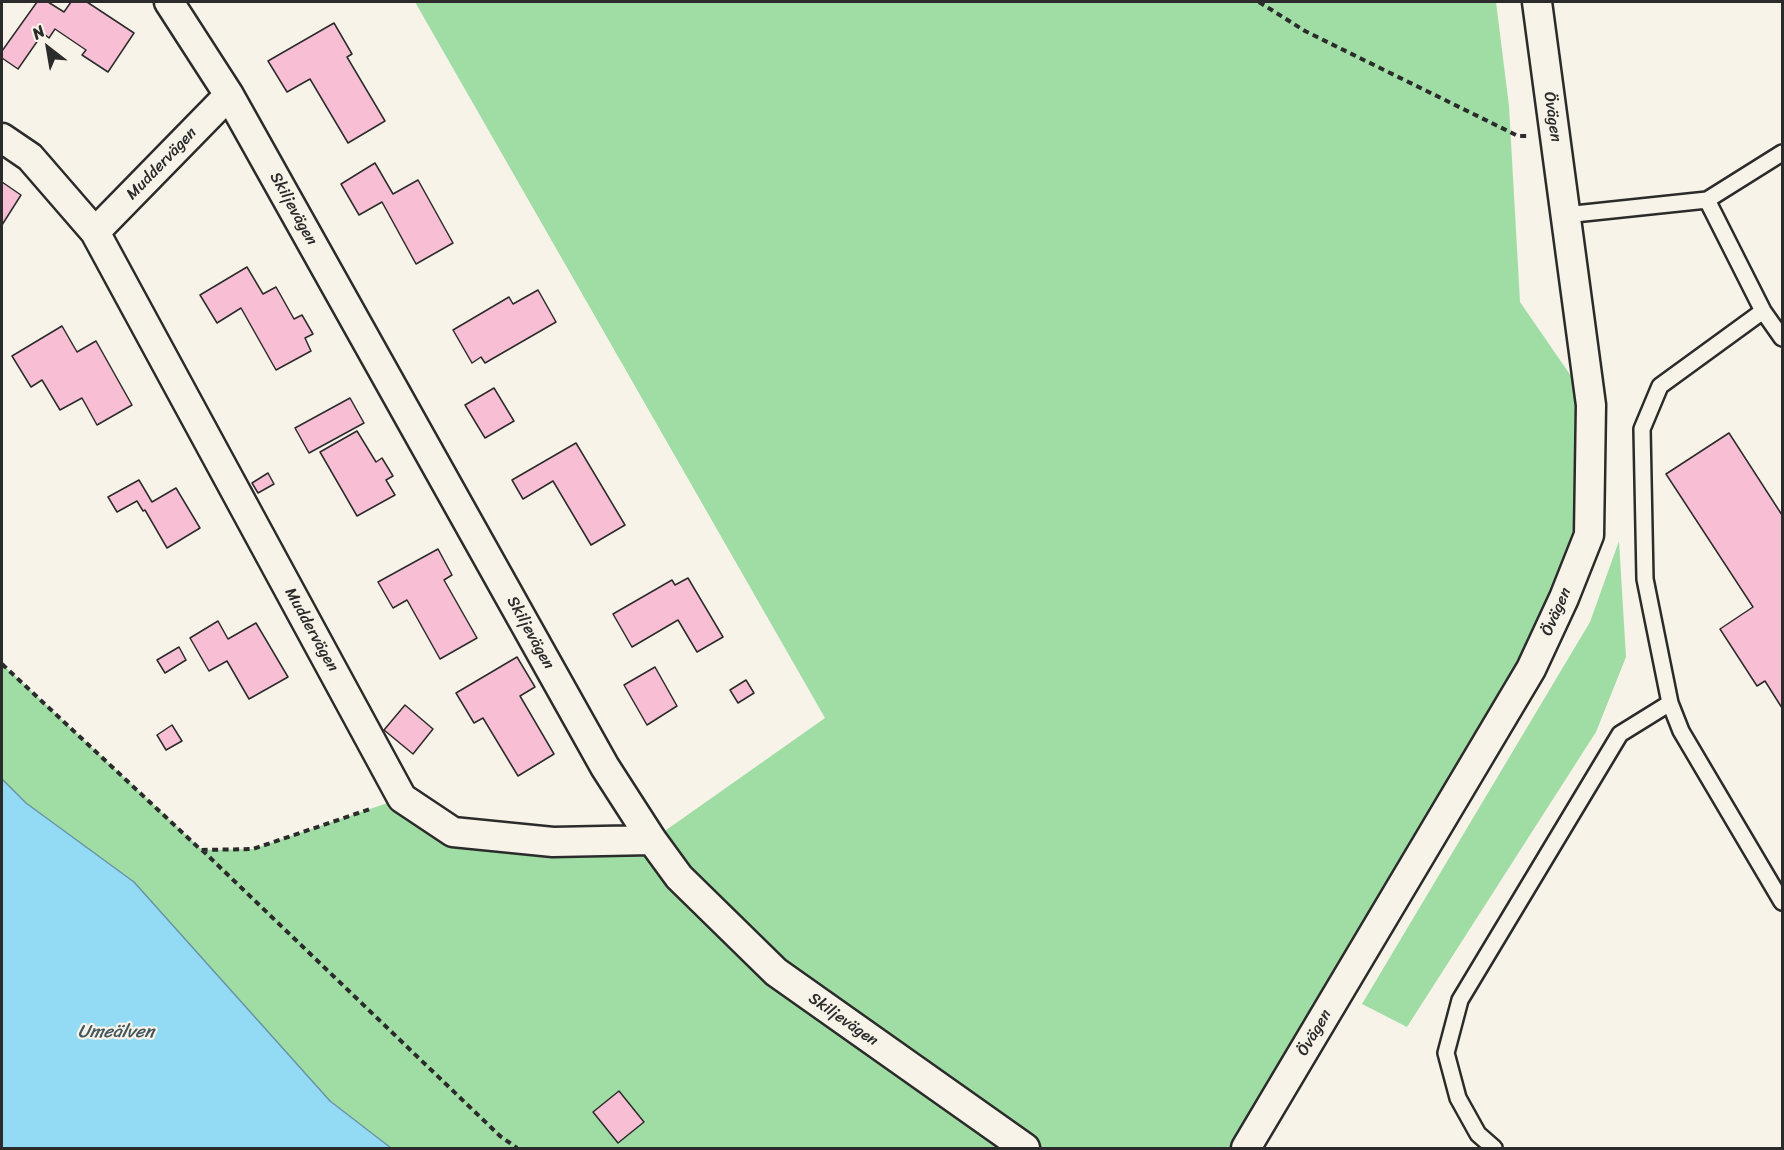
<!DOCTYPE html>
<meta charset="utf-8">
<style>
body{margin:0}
#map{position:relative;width:1784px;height:1150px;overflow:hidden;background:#f7f3e8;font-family:Sriracha,sans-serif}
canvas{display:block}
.frame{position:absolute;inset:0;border:3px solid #2b2b2b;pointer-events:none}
.north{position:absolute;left:18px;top:18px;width:60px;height:60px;-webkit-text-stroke:4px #f7f3e8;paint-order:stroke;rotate:329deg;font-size:16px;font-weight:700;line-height:24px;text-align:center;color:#2b2b2b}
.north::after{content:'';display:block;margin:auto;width:21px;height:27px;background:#2b2b2b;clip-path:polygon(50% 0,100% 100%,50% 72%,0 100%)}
</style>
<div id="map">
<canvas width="1784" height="1150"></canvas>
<div class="frame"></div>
<div class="north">N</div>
</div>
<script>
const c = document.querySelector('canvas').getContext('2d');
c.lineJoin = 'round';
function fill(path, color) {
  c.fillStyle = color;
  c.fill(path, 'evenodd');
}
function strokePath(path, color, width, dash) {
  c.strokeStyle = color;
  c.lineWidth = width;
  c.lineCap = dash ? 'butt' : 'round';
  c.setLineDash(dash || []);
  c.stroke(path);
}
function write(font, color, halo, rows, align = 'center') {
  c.font = font + ' Sriracha,sans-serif';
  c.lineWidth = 4.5;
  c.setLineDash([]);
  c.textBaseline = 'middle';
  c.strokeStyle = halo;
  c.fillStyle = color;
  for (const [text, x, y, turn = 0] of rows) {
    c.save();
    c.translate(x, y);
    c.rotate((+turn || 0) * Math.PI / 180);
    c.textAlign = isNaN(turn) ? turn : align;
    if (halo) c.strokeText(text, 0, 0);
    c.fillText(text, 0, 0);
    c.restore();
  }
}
const green = new Path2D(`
 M 415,2 L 1496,2 L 1509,106 L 1520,302 L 1591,405 L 1589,535 L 1564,598 L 1246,1148 L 391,1148 L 330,1101 L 2,779 L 2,664 L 202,850 L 253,849 L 402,798 L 453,832 L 652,840 L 825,718 Z
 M 1619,541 L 1626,657 L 1596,732 L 1407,1027 L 1362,1004 L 1590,622 Z`);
const water = new Path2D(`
 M 2,779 L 26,803 L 134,882 L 330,1101 L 391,1148 L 2,1148 Z`);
const building = new Path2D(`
 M 37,2 L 48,2 L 64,12 L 71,2 L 87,2 L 134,33 L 108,72 L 82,55 L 86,50 L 55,29 L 49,38 L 43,33 L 18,69 L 2,58 L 2,51 Z
 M 334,23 L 352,54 L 347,57 L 385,121 L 348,143 L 310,79 L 287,92 L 268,61 Z
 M 375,163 L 393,194 L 418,180 L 453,243 L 416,264 L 382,202 L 359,215 L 341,184 Z
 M 2,182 L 21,195 L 2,225 Z
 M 247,267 L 263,294 L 276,287 L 294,319 L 302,315 L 313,334 L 305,338 L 311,351 L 276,370 L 241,308 L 217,323 L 200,295 Z
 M 538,290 L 556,322 L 485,363 L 481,357 L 472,363 L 453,330 L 509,297 L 513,304 Z
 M 62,326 L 77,352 L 96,341 L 132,405 L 97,425 L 82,398 L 60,410 L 42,380 L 31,387 L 12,356 Z
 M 494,388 L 514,421 L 485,438 L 465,405 Z
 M 350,398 L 364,423 L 309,453 L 295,428 Z
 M 357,431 L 376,462 L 382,458 L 393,476 L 386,480 L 395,495 L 357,516 L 320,452 Z
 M 1729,433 L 1782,515 L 1782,708 L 1765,681 L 1757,686 L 1720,629 L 1753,607 L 1666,474 Z
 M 576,443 L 625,525 L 591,545 L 553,481 L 523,499 L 512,480 Z
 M 268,473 L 274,484 L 258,493 L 252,483 Z
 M 139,480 L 152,502 L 176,488 L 200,528 L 167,548 L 145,510 L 143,511 L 137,501 L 117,512 L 108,497 Z
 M 438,549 L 452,575 L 444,580 L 477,638 L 440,659 L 407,600 L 393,608 L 378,582 Z
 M 688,578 L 723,637 L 697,652 L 678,620 L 632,647 L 613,614 L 672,580 L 675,585 Z
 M 218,621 L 228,639 L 256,623 L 288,677 L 249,699 L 227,661 L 209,671 L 190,638 Z
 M 179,647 L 186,660 L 165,673 L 157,660 Z
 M 517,657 L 535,687 L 520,696 L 554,754 L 518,776 L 483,718 L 474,723 L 456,693 Z
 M 655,667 L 677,706 L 647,725 L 624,685 Z
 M 746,680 L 754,693 L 738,703 L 730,690 Z
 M 405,705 L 433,729 L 413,754 L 384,730 Z
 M 172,725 L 182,741 L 166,750 L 157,735 Z
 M 619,1091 L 644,1122 L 618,1143 L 593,1112 Z`);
const path = new Path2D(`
 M 1259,2 L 1305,31 L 1518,136 L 1527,136
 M 2,664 L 201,850 L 253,849 L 373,808
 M 202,850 L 500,1136 L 517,1148`);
const lane = new Path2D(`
 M 1707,200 L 1763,311 L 1782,338
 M 1565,215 L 1707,200 L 1782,153
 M 1763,311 L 1660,386 L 1642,429 L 1645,579 L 1670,703 L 1681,731 L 1782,902
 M 1494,1148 L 1478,1134 L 1458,1098 L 1446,1053 L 1460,1000 L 1620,734 L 1670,703`);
const street = new Path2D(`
 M 169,2 L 229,95 L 605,767 L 652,840 L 679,877 L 776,972 L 1025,1148
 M 2,138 L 30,157 L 95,232 L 402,798 L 453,832 L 553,842 L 652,840
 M 95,232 L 229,95
 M 1246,1148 L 1531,669 L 1564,598 L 1589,535 L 1591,405 L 1537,2`);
const streetNames = [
 ["Övägen",1552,117,82],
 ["Muddervägen",162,164,-46],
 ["Skiljevägen",293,209,61],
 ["Övägen",1557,612,-66],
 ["Muddervägen",311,630,61],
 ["Skiljevägen",530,633,61],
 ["Skiljevägen",843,1020,35],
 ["Övägen",1315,1033,-59]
];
const waterNames = [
 ["Umeälven",116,1032]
];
fill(green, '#a0dda4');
fill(water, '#93daf5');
strokePath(water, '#6994a4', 1.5);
fill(building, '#f8bfd4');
strokePath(building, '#2b2b2b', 1.5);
strokePath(lane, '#2b2b2b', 20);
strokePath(street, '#2b2b2b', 33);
strokePath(path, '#2b2b2b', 4, [6, 4.5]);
strokePath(lane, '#f7f3e8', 15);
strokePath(street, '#f7f3e8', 28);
write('16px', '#2b2b2b', '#f7f3e8', streetNames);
write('italic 18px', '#45575e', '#f7f3e8', waterNames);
</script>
